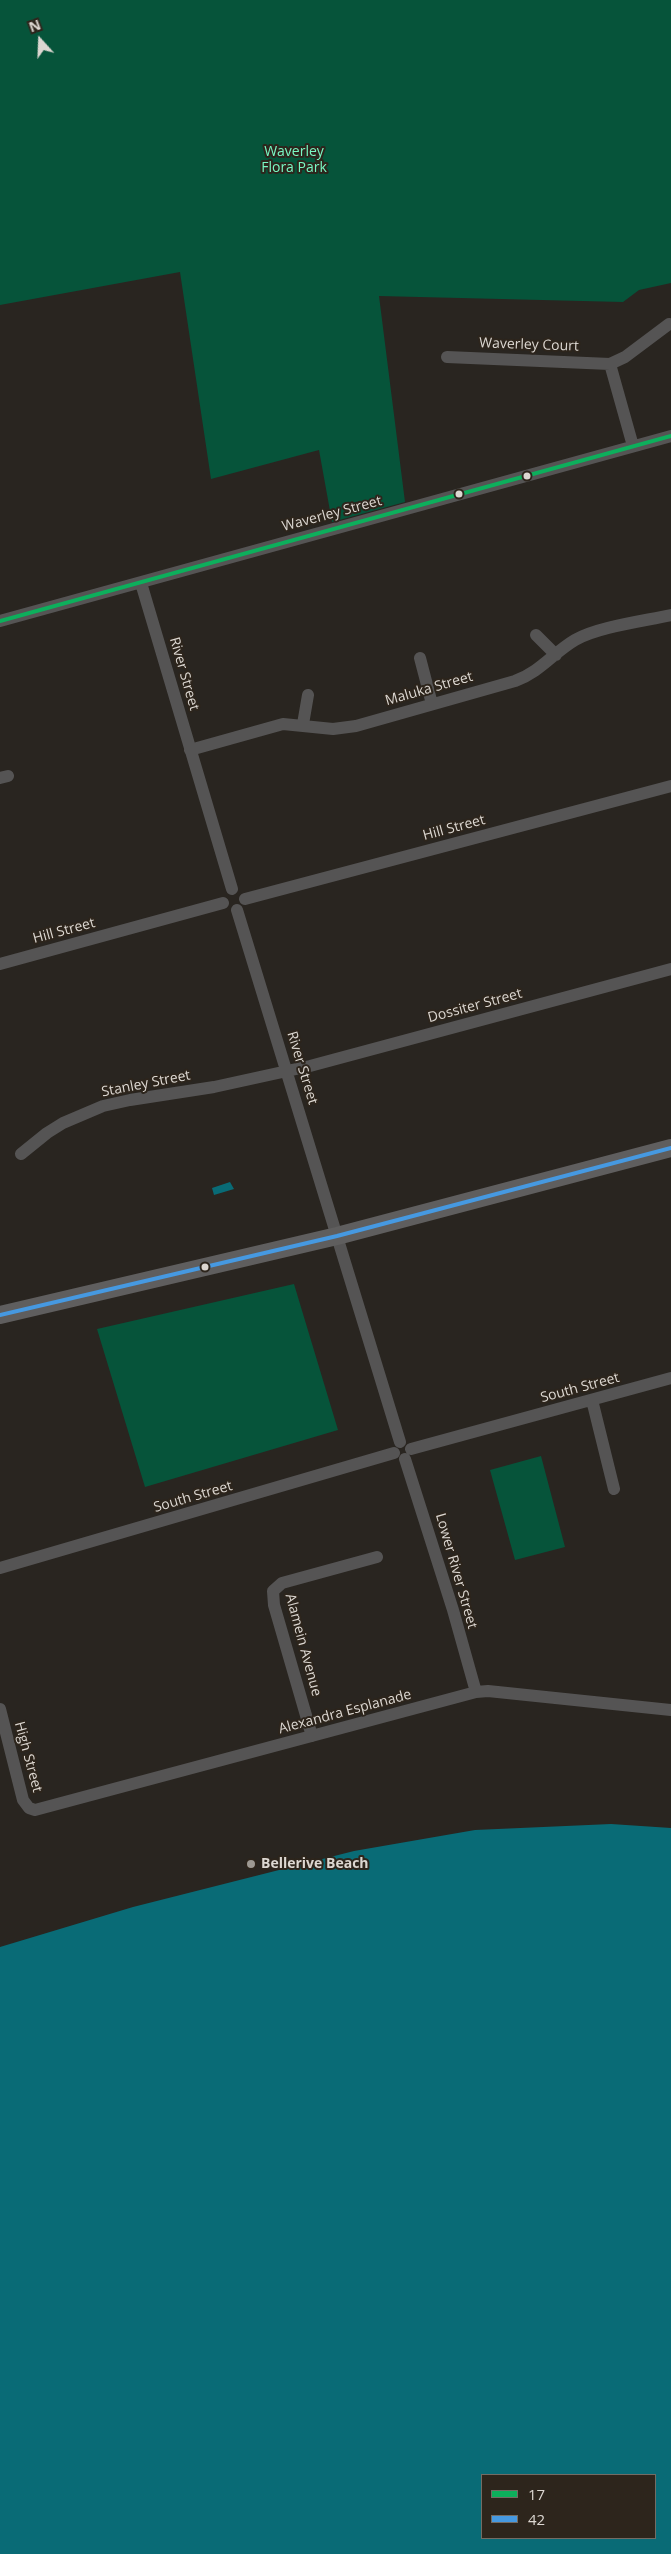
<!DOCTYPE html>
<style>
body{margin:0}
#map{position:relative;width:671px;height:2554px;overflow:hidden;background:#292520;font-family:"Open Sans",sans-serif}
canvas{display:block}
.legend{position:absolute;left:481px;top:2474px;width:175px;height:65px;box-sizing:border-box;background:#2d251c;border:1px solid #736c64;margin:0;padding:6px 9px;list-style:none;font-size:15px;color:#dcd7d1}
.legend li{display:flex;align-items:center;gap:10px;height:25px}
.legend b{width:25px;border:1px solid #736c64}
.north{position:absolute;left:15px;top:15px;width:50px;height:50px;-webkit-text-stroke:4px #2d251c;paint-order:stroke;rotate:340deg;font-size:14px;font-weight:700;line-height:20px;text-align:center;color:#dcd7d1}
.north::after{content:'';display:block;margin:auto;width:18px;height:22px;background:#dcd7d1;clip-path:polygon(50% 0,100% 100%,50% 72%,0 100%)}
</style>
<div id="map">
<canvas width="671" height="2554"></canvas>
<ul class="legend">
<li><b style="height:6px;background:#0daf5c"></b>17</li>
<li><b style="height:6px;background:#4699e1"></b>42</li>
</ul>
<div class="north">N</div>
</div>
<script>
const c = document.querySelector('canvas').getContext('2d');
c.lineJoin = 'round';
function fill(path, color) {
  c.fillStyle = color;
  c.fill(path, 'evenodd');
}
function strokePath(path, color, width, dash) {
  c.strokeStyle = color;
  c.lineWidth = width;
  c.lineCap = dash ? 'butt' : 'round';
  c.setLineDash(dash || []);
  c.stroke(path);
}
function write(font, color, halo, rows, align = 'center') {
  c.font = font + ' "Open Sans",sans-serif';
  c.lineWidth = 4;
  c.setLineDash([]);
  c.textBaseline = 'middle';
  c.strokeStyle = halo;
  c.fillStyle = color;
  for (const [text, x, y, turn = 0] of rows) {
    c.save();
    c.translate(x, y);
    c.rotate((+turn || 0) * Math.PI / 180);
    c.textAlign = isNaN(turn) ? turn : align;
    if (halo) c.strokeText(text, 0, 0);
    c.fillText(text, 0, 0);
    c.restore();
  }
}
const green = new Path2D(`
 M 0,0 L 671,0 L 671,283 L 639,290 L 623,302 L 379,296 L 405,502 L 332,522 L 319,450 L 211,479 L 180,272 L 0,305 Z
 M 294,1284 L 338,1430 L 145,1487 L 97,1329 Z
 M 541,1456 L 565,1547 L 515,1560 L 490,1470 Z`);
const water = new Path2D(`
 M 230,1182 L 234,1189 L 214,1195 L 212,1188 Z
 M 611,1824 L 671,1828 L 671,2554 L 0,2554 L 0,1947 L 133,1907 L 354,1851 L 475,1830 ZM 482,2475 L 655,2475 L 655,2538 L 482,2538 Z`);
const street = new Path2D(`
 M 447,357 L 610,364 L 633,446
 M 610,364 L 625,357 L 669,324
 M 141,583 L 232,889
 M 0,621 L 671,436
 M 536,635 L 556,655
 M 420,658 L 432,704
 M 303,724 L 308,695
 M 190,750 L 283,724 L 333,729 L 356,726 L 515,681 C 540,672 553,653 575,640 C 597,627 644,621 671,615
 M 0,778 L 8,776
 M 245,899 L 671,786
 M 237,910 L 400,1442
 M 0,964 L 223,903
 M 21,1154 L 47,1133 L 63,1123 L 103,1106 L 130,1100 L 214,1087 L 310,1066 L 671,969
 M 592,1400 L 614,1489
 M 411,1449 L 671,1378
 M 405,1459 L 453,1610 L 476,1692
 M 0,1568 L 394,1453
 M 0,1709 L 23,1800 L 29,1808 L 35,1810 L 476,1692 L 488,1691 L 671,1710
 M 312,1736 L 274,1605 L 273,1591 L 282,1583 L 377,1557`);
const secondary = new Path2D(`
 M 0,1315 L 337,1236 L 671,1148`);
const bus1 = new Path2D(`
 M 0,621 L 671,436`);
const bus2 = new Path2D(`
 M 0,1315 L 337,1236 L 671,1148`);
const markers = [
 [527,476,4.5,"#dcd7d1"],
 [459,494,4.5,"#dcd7d1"],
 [205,1267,4.5,"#dcd7d1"],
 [251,1864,5,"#9d9993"]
];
const parkNames = [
 ["Waverley",294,152],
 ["Flora Park",294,168]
];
const streetNames = [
 ["Waverley Court",529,345,2],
 ["Waverley Street",332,514,-15],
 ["River Street",184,674,74],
 ["Maluka Street",429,689,-16],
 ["Hill Street",454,828,-15],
 ["Hill Street",64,931,-15],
 ["Dossiter Street",475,1006,-15],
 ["River Street",302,1068,73],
 ["Stanley Street",146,1084,-11],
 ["South Street",580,1388,-15],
 ["South Street",193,1497,-16],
 ["Lower River Street",456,1571,74],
 ["Alamein Avenue",303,1645,75],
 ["Alexandra Esplanade",345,1712,-15],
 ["High Street",28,1757,75]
];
const poiNames = [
 ["Bellerive Beach",261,1864]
];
fill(green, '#06543a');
fill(water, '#096b76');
strokePath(street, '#555454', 12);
strokePath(secondary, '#5f5e5e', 18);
strokePath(bus1, '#0daf5c', 4);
strokePath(bus2, '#4699e1', 4);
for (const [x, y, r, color] of markers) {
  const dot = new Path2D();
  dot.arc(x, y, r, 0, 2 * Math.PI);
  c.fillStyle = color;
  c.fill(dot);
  strokePath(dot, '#2d251c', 2);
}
write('14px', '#79f8c3', '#2d251c', parkNames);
write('14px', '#dcd7d1', '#2d251c', streetNames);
write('bold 14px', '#dcd7d1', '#2d251c', poiNames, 'left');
</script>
